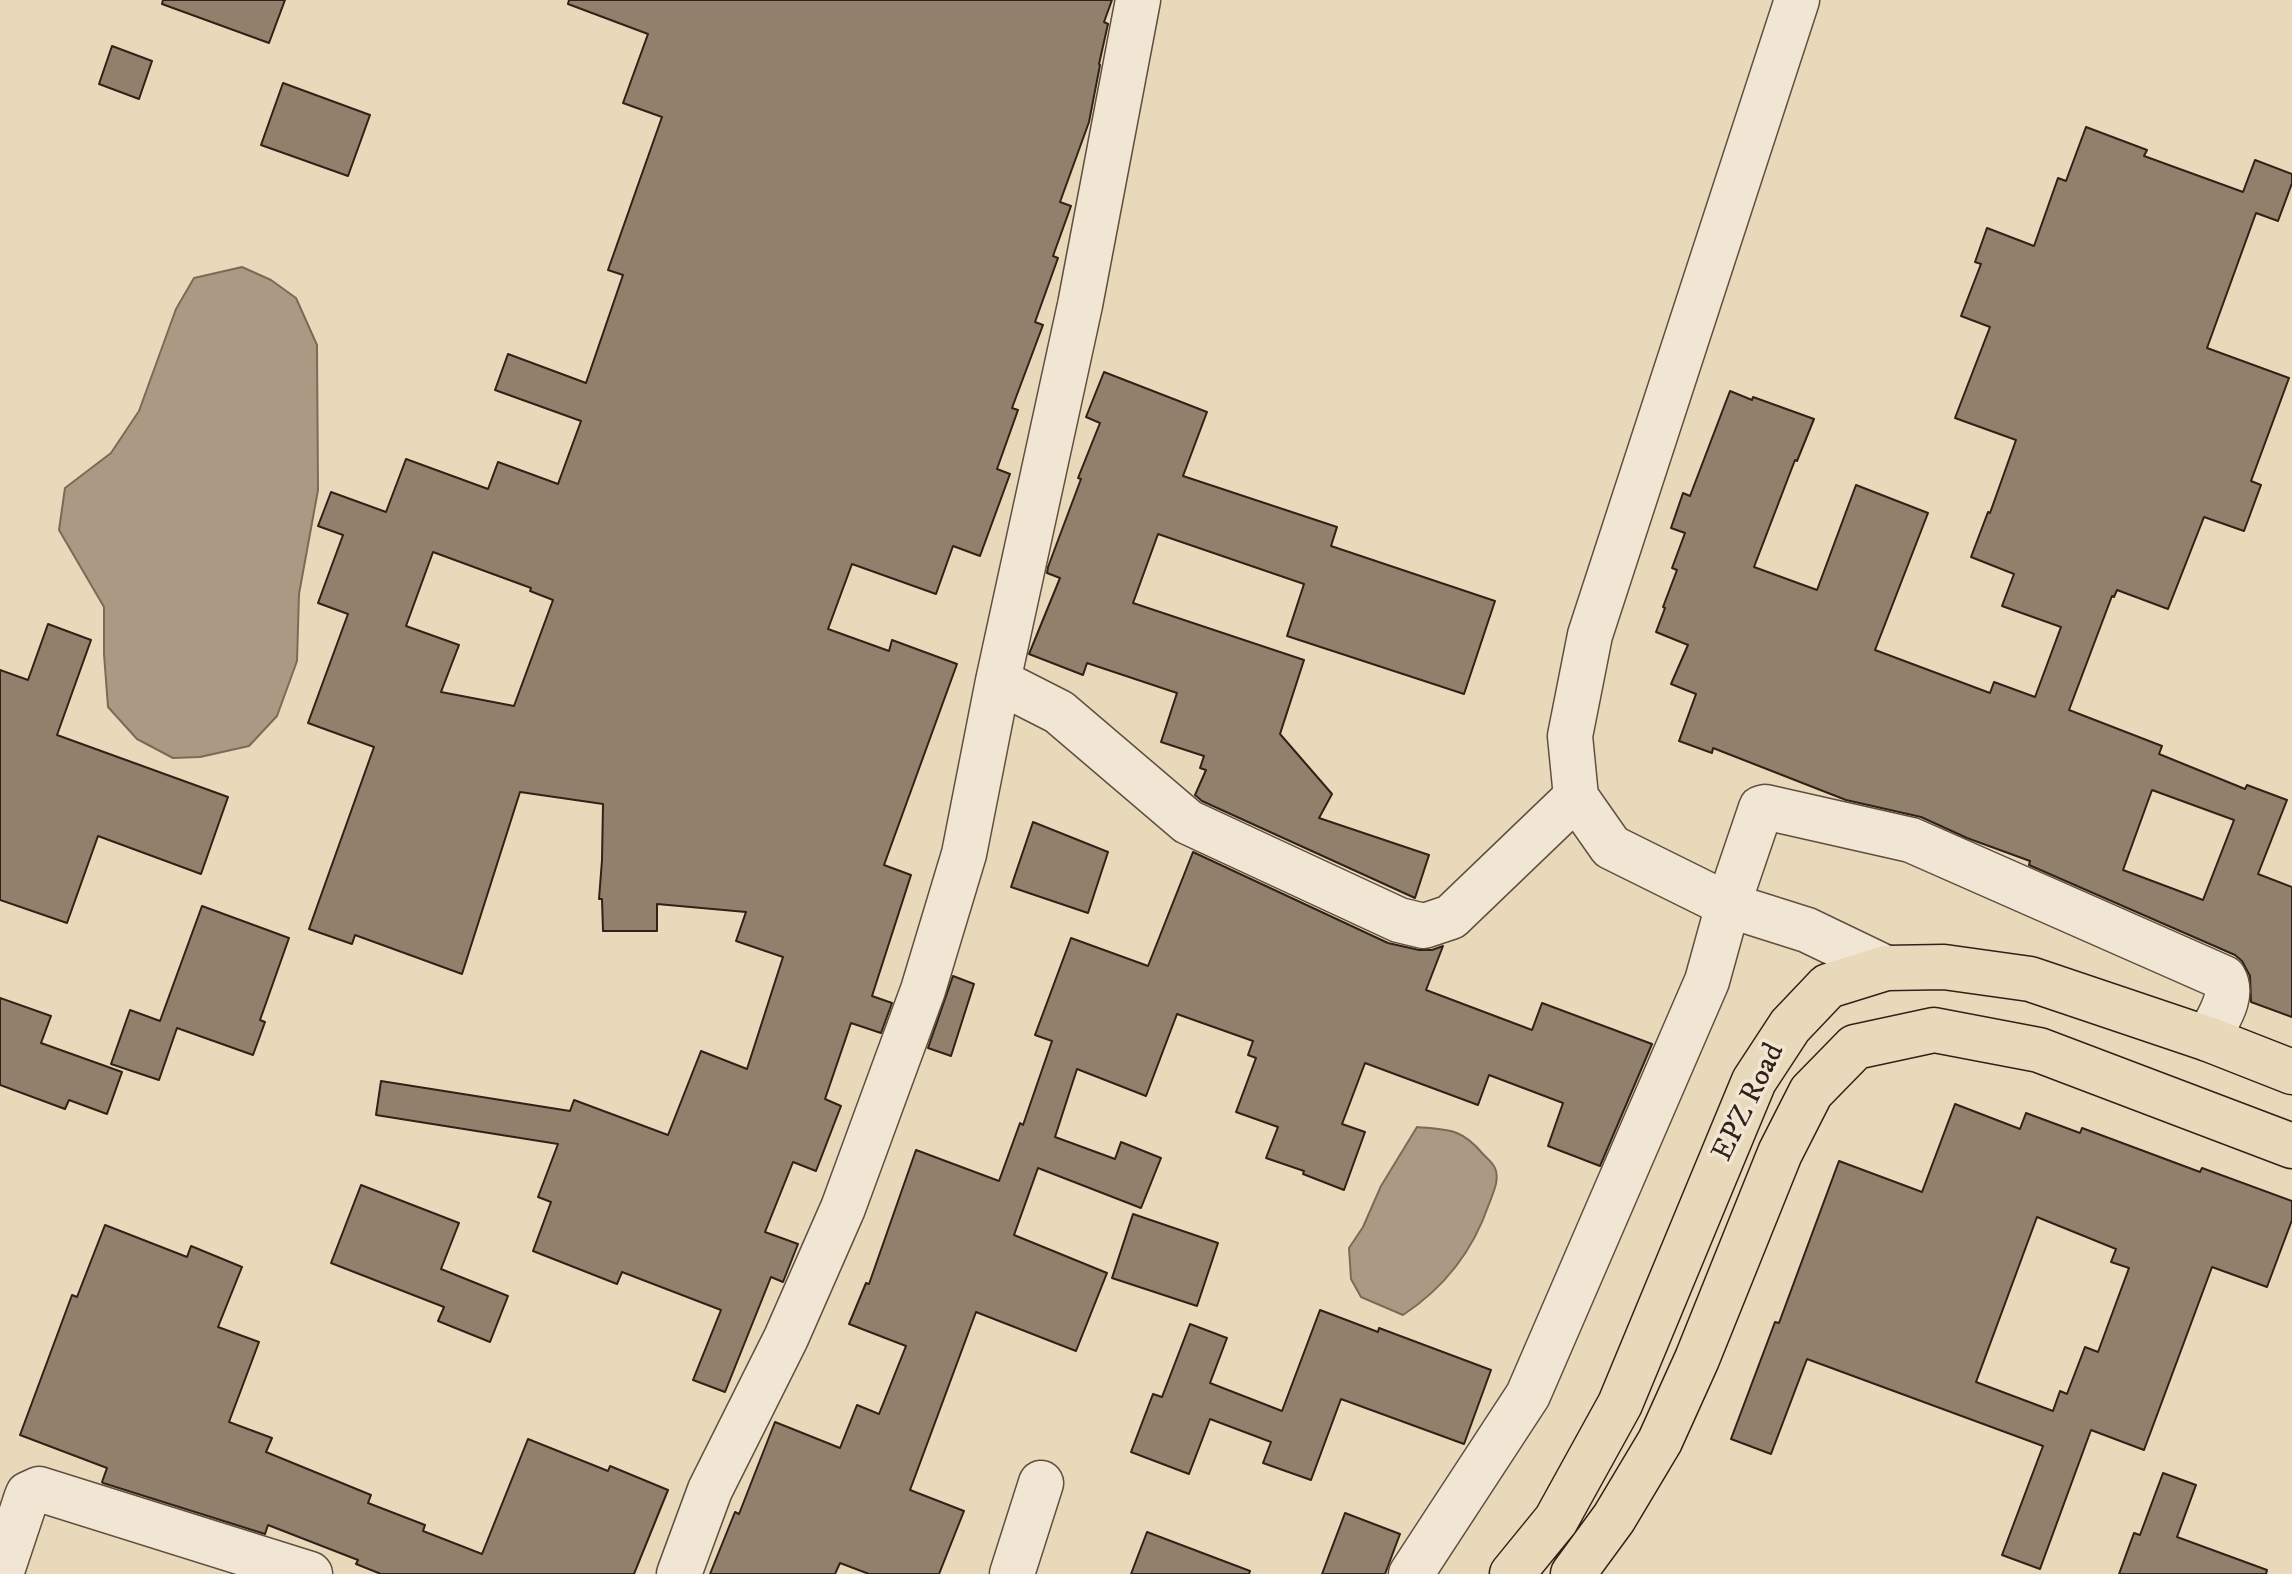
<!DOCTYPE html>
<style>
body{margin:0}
canvas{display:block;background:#e9d9bb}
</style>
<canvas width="2292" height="1574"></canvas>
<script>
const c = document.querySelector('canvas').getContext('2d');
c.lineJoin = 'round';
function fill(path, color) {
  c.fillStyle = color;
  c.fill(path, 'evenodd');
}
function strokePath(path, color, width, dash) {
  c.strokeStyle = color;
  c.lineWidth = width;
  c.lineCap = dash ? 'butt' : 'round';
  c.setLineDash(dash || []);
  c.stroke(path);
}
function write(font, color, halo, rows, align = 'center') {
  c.font = font + ' "IM FELL DW Pica",serif';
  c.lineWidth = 7;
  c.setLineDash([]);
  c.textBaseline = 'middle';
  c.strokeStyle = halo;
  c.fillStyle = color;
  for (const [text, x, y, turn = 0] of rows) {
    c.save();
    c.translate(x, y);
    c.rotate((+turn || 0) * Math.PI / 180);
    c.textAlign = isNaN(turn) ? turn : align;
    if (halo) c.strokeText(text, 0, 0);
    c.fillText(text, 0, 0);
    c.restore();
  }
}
const water = new Path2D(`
 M 242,267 L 271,280 L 296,298 L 317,345 L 318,490 L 299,594 L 297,661 L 277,716 L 249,746 L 200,757 L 173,758 L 137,739 L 108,707 L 104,654 L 104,607 L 59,530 L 65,488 L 111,453 L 139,411 L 176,309 L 194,278 Z
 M 1417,1127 C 1449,1130 1461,1128 1483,1154 C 1487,1158 1493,1163 1495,1168 C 1500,1180 1493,1193 1489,1204 C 1473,1251 1444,1288 1403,1315 L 1361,1297 L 1351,1279 L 1349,1248 L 1363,1227 L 1381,1186 Z`);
const building = new Path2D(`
 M 163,0 L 285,0 L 269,43 L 162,4 Z
 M 569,0 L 1112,0 L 1104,22 L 1108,24 L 1099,64 L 1100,65 L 1089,122 L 1060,202 L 1071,206 L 1053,256 L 1058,258 L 1035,322 L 1043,325 L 1012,408 L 1018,410 L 997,469 L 1010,474 L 980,556 L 953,546 L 936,594 L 852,564 L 828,629 L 889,651 L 892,640 L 957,664 L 884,865 L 911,875 L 872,996 L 892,1003 L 881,1033 L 851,1023 L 825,1099 L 841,1106 L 816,1171 L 793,1162 L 765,1232 L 798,1244 L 783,1282 L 771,1277 L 725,1392 L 693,1380 L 721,1310 L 622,1272 L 617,1284 L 533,1251 L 551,1202 L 538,1197 L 558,1144 L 376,1115 L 381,1081 L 570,1111 L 574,1100 L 668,1135 L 701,1051 L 747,1069 L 783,957 L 736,941 L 746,912 L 657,904 L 657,931 L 603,931 L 602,899 L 599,899 L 602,860 L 603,804 L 520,792 L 462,974 L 355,935 L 352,944 L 309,929 L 374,747 L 308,723 L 348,614 L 318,603 L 343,535 L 318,526 L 331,492 L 386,512 L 406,459 L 488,489 L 498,462 L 558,484 L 581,421 L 495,390 L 508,354 L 586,383 L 623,275 L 608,270 L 662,117 L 623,103 L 648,34 L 568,4 ZM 433,552 L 531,588 L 530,591 L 553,600 L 514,706 L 441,692 L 459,645 L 406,626 Z
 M 112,46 L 152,61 L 139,99 L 99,84 Z
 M 283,83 L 370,115 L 348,176 L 261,145 Z
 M 2086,127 L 2147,150 L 2144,156 L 2243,192 L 2255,160 L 2292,174 L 2292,183 L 2278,221 L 2256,213 L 2207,348 L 2289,378 L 2251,481 L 2261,485 L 2244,531 L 2204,517 L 2168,609 L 2117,590 L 2114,597 L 2112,596 L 2069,710 L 2162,746 L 2159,754 L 2245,789 L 2247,785 L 2287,800 L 2258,874 L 2292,887 L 2292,1017 L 2251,1002 L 2250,976 L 2242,961 L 2235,955 L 2029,865 L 2030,861 L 1967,838 L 1921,817 L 1846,800 L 1713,748 L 1712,753 L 1679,741 L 1696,694 L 1671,684 L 1688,645 L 1656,632 L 1665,608 L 1663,607 L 1677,570 L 1672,568 L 1685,533 L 1671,528 L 1683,493 L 1690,496 L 1730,391 L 1752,400 L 1753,397 L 1814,419 L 1797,461 L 1795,460 L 1754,567 L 1817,590 L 1856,485 L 1928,513 L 1875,650 L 1990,693 L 1994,682 L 2035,697 L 2061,627 L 2002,606 L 2014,574 L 1971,557 L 1988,512 L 1990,513 L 2016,440 L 1955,418 L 1990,327 L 1961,316 L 1981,264 L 1975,262 L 1987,228 L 2034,246 L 2058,178 L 2066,181 ZM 2152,790 L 2234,820 L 2203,900 L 2123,870 Z
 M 1104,372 L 1207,412 L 1183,476 L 1337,527 L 1331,546 L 1495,601 L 1464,694 L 1287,636 L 1304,584 L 1158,534 L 1133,603 L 1304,660 L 1280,734 L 1332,794 L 1319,818 L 1429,855 L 1415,898 L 1202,801 L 1195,795 L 1206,770 L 1200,768 L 1204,756 L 1161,742 L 1177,693 L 1087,663 L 1083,675 L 1029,654 L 1060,578 L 1047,573 L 1048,567 L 1081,479 L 1078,478 L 1100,423 L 1086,417 Z
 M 48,624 L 91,640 L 57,735 L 228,797 L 201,874 L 98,836 L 67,923 L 0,900 L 0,670 L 28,680 Z
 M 1033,822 L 1108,852 L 1088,913 L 1011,887 Z
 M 1193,852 L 1388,943 L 1419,950 L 1432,950 L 1443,946 L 1426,990 L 1532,1030 L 1542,1003 L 1652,1044 L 1600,1166 L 1548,1146 L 1563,1103 L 1489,1075 L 1478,1105 L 1365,1063 L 1342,1124 L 1365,1132 L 1344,1190 L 1303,1174 L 1304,1171 L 1266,1158 L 1278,1127 L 1236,1112 L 1256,1058 L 1248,1055 L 1253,1041 L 1177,1014 L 1146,1096 L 1077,1069 L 1055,1137 L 1115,1159 L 1121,1142 L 1161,1158 L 1141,1208 L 1038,1168 L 1014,1235 L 1107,1273 L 1076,1351 L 976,1312 L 910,1490 L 964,1511 L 939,1574 L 869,1574 L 840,1563 L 835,1574 L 710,1574 L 735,1512 L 739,1514 L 775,1422 L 840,1448 L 857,1405 L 879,1414 L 906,1346 L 849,1324 L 866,1283 L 869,1284 L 916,1150 L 999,1181 L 1020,1123 L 1023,1125 L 1052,1041 L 1035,1035 L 1071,938 L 1148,966 Z
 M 202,906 L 289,938 L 260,1020 L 265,1022 L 253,1055 L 177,1028 L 159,1080 L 111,1064 L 130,1010 L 160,1021 Z
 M 953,976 L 974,984 L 951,1056 L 928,1048 Z
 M 0,998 L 51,1016 L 41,1043 L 122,1072 L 107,1114 L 69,1100 L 65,1109 L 0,1085 Z
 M 1955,1104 L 2020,1129 L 2026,1113 L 2080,1133 L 2082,1128 L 2200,1172 L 2202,1168 L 2292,1201 L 2292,1220 L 2267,1287 L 2212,1267 L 2144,1450 L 2091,1430 L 2040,1569 L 2002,1555 L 2043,1446 L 1807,1359 L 1771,1454 L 1731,1439 L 1775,1322 L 1779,1323 L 1839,1161 L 1922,1192 ZM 2037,1217 L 2116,1249 L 2111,1262 L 2129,1268 L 2098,1352 L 2085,1347 L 2067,1394 L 2060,1391 L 2053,1411 L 1976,1382 Z
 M 361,1185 L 459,1223 L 441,1269 L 508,1296 L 490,1342 L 438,1321 L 444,1307 L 331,1263 Z
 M 1133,1214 L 1218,1243 L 1197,1306 L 1112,1278 Z
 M 105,1225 L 187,1257 L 191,1246 L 242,1267 L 218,1327 L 259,1342 L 229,1422 L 272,1438 L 266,1452 L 371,1495 L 368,1503 L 425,1525 L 423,1531 L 482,1554 L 528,1439 L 608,1471 L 610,1466 L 668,1490 L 634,1574 L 381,1574 L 356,1564 L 358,1560 L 268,1525 L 265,1534 L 103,1483 L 102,1482 L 107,1468 L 20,1435 L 72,1295 L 77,1297 Z
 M 1320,1310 L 1378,1332 L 1379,1328 L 1491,1370 L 1464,1444 L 1341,1399 L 1311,1480 L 1263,1463 L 1271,1442 L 1210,1419 L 1189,1474 L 1131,1452 L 1153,1394 L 1162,1397 L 1190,1324 L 1227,1338 L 1210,1383 L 1282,1411 Z
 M 2163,1473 L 2196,1485 L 2177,1537 L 2267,1570 L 2266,1574 L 2119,1574 L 2134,1533 L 2140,1535 Z
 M 1345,1513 L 1400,1534 L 1385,1574 L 1322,1574 Z
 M 1147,1532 L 1250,1571 L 1249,1574 L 1131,1574 Z`);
const minor = new Path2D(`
 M 1797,0 L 1590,635 L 1570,736 L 1576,797 L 1611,847 L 1728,905 L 1807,930 L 1886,968
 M 998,681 L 1059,712 L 1188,822 L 1399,920 L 1424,926 L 1451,917 L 1576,797
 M 1,1574 L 26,1499 L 28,1494 L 39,1489 L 310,1574
 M 679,1574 L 710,1490 L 786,1338 L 843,1208 L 923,990 L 964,854 L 998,681 L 1080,305 L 1138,0
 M 1012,1574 L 1041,1483
 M 1411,1574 L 1528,1395 L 1707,981 L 1728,905 L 1761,808 L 1765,807 L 1911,840 L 2224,978 C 2235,997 2216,1021 2208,1039`);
const major = new Path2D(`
 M 1512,1574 L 1556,1520 L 1620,1404 L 1754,1081 L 1790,1026 L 1828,986 L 1886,968 L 1944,967 L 2030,979 L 2208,1039 L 2292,1072
 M 1573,1574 L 1614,1518 L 1660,1441 L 1697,1359 L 1780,1153 L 1811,1092 L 1855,1047 L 1934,1030 L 2039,1050 L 2292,1146`);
const streetNames = [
 ["EPZ Road",1750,1103,-64]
];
fill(water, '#ab9a83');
strokePath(water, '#7b6a57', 2);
fill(building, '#91816c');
strokePath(building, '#322116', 2);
strokePath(minor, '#604f3f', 47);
strokePath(major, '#322116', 47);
strokePath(minor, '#f1e6d3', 44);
strokePath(major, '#e9d9bb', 44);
write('30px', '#322116', '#f1e6d3', streetNames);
</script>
